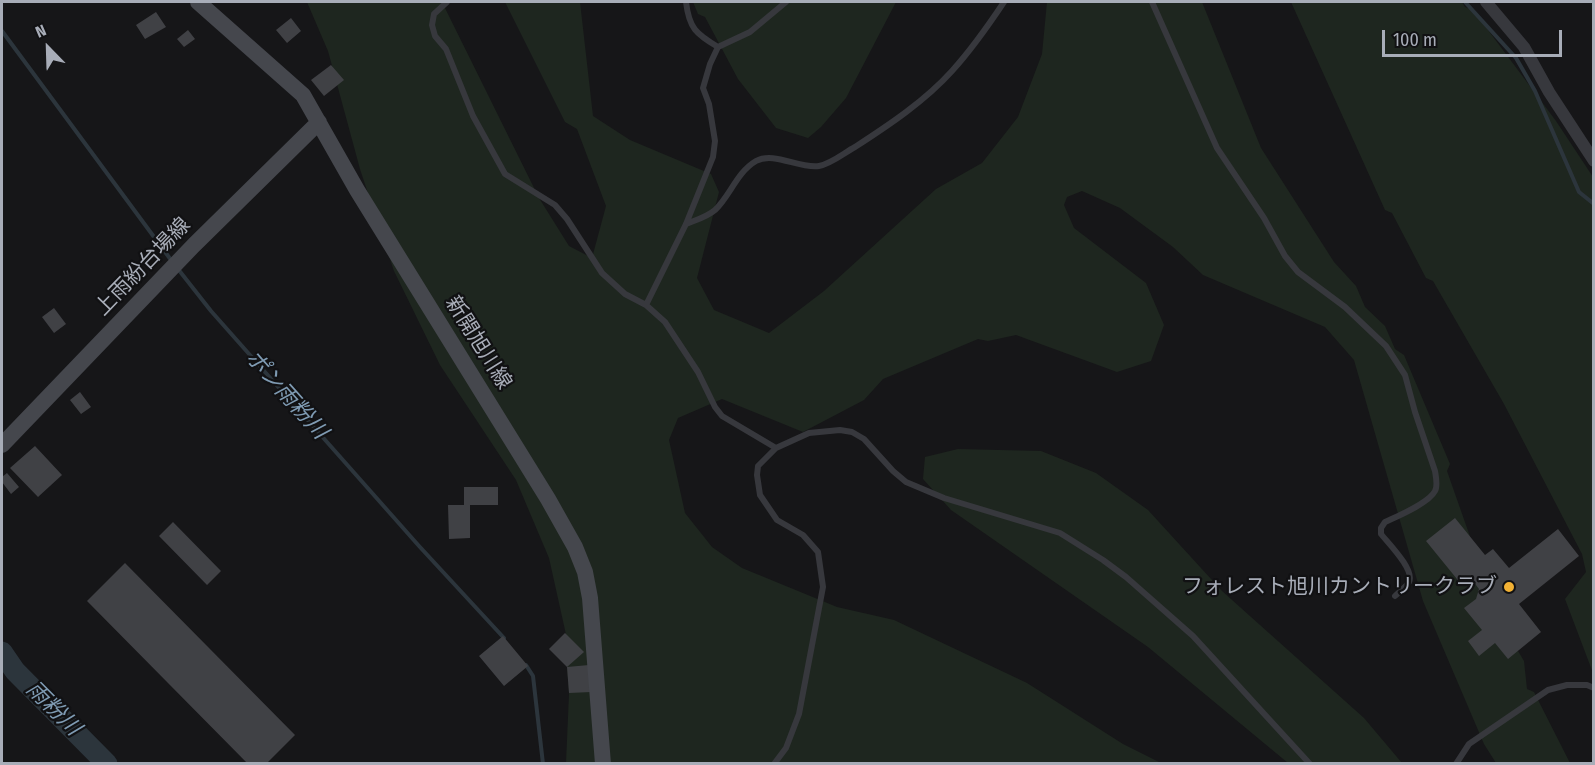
<!DOCTYPE html>
<meta charset="utf-8">
<style>
body{margin:0}
#map{position:relative;width:1595px;height:765px;overflow:hidden;background:#161618;font-family:"Fira Sans Condensed",sans-serif}
canvas{display:block}
.frame{position:absolute;inset:0;border:3px solid #a8adb8;pointer-events:none}
.north{position:absolute;left:18px;top:18px;width:60px;height:60px;-webkit-text-stroke:4px #111113;paint-order:stroke;rotate:337deg;font-size:16px;font-weight:700;line-height:24px;text-align:center;color:#a8adb8}
.north::after{content:'';display:block;margin:auto;width:21px;height:27px;background:#a8adb8;clip-path:polygon(50% 0,100% 100%,50% 72%,0 100%)}
.scale{position:absolute;left:1382px;top:30px;width:180px;height:27px;box-sizing:border-box;border:3px solid #a8adb8;border-top:0;padding-left:8px;font-size:18px;line-height:21px;white-space:nowrap;color:#a8adb8;-webkit-text-stroke:4px #111113;paint-order:stroke}
</style>
<div id="map">
<canvas width="1595" height="765"></canvas>
<div class="frame"></div>
<div class="north">N</div>
<div class="scale">100 m</div>
</div>
<script>
const c = document.querySelector('canvas').getContext('2d');
c.lineJoin = 'round';
function fill(path, color) {
  c.fillStyle = color;
  c.fill(path, 'evenodd');
}
function strokePath(path, color, width, dash) {
  c.strokeStyle = color;
  c.lineWidth = width;
  c.lineCap = dash ? 'butt' : 'round';
  c.setLineDash(dash || []);
  c.stroke(path);
}
function write(font, color, halo, rows, align = 'center') {
  c.font = font + ' "Fira Sans Condensed","Noto Sans JP",sans-serif';
  c.lineWidth = 4.5;
  c.setLineDash([]);
  c.textBaseline = 'middle';
  c.strokeStyle = halo;
  c.fillStyle = color;
  for (const [text, x, y, turn = 0] of rows) {
    c.save();
    c.translate(x, y);
    c.rotate((+turn || 0) * Math.PI / 180);
    c.textAlign = isNaN(turn) ? turn : align;
    if (halo) c.strokeText(text, 0, 0);
    c.fillText(text, 0, 0);
    c.restore();
  }
}
const green = new Path2D(`
 M 307,2 L 442,2 L 539,198 L 569,246 L 592,258 L 606,206 L 577,129 L 565,122 L 505,2 L 580,2 L 593,116 L 630,140 L 711,174 L 719,192 L 697,278 L 714,310 L 769,333 L 824,291 L 936,189 L 982,163 L 1018,117 L 1042,54 L 1047,2 L 1202,2 L 1261,148 L 1334,262 L 1356,286 L 1365,307 L 1385,326 L 1395,349 L 1404,355 L 1450,464 L 1447,471 L 1480,565 L 1493,609 L 1524,661 L 1527,689 L 1534,692 L 1570,763 L 1496,763 L 1484,744 L 1423,601 L 1354,360 L 1325,327 L 1203,275 L 1173,247 L 1120,208 L 1082,191 L 1067,197 L 1064,205 L 1074,228 L 1146,283 L 1164,325 L 1151,361 L 1117,372 L 1016,335 L 988,341 L 978,339 L 883,379 L 864,400 L 803,432 L 722,399 L 678,418 L 669,440 L 685,513 L 712,547 L 742,568 L 837,607 L 894,620 L 1027,683 L 1123,744 L 1161,763 L 566,763 L 569,694 L 567,667 L 569,648 L 549,558 L 516,480 L 440,365 L 394,271 L 360,169 L 328,51 Z
 M 693,2 L 896,2 L 846,98 L 821,127 L 808,138 L 776,128 L 738,79 L 705,17 L 698,14 Z
 M 1291,2 L 1462,2 L 1465,7 L 1473,10 L 1556,121 L 1593,177 L 1593,673 L 1565,599 L 1586,572 L 1582,554 L 1504,404 L 1433,281 L 1426,278 L 1392,213 L 1385,210 Z
 M 958,449 L 1041,451 L 1096,473 L 1148,510 L 1222,591 L 1364,718 L 1402,763 L 1288,763 L 1148,647 L 951,510 L 923,479 L 925,457 Z`);
const stream = new Path2D(`
 M 1465,2 L 1516,58 L 1535,91 L 1579,192 L 1594,204
 M 2,31 L 171,260
 M 178,269 L 211,311 L 419,546 L 504,638
 M 526,665 L 533,676 L 543,764`);
const river = new Path2D(`
 M 2,652 L 15,671 L 107,764`);
const building = new Path2D(`
 M 156,12 L 166,27 L 145,39 L 136,25 Z
 M 291,18 L 301,31 L 287,43 L 276,30 Z
 M 188,30 L 195,39 L 184,47 L 177,39 Z
 M 331,65 L 344,80 L 324,96 L 311,80 Z
 M 54,308 L 66,324 L 54,333 L 42,317 Z
 M 80,392 L 91,407 L 81,414 L 70,400 Z
 M 35,446 L 62,475 L 38,497 L 10,468 Z
 M 7,473 L 19,487 L 11,494 L 2,482 L 2,477 Z
 M 464,487 L 498,487 L 498,505 L 470,505 L 470,538 L 449,539 L 448,505 L 464,505 Z
 M 1455,518 L 1485,555 L 1493,549 L 1509,568 L 1558,529 L 1579,556 L 1519,604 L 1541,632 L 1508,659 L 1495,643 L 1479,656 L 1468,641 L 1482,630 L 1464,608 L 1476,599 L 1479,589 L 1470,577 L 1461,584 L 1426,541 Z
 M 173,522 L 221,571 L 207,585 L 159,536 Z
 M 125,563 L 295,735 L 266,764 L 248,764 L 87,601 Z
 M 565,633 L 584,652 L 567,667 L 549,649 Z
 M 503,636 L 528,666 L 504,686 L 479,656 Z
 M 589,665 L 591,692 L 569,693 L 567,667 Z`);
const lane = new Path2D(`
 M 447,2 L 434,14 L 432,25 L 435,36 L 446,49 L 473,116 L 505,174 L 555,205 L 567,219 L 602,273 L 625,294 L 646,305 L 665,322 L 698,372 L 715,407 L 722,416 L 776,448
 M 686,2 C 689,28 696,34 718,47
 M 1152,2 L 1217,148 L 1264,218 L 1285,256 L 1298,272 L 1345,307 L 1386,346 L 1405,375 L 1415,412 L 1435,471 C 1436,477 1438,486 1435,491 C 1429,503 1398,516 1385,522 L 1381,528 L 1381,534 C 1389,544 1415,570 1409,582 C 1406,587 1399,592 1395,596
 M 686,224 C 696,220 707,217 715,210 C 730,196 737,172 756,161 C 774,151 799,169 819,166 C 831,164 844,153 855,147 C 889,125 925,101 952,71 C 971,50 988,26 1004,2
 M 646,305 L 686,224 L 713,157 L 715,141 L 709,104 L 703,88 L 710,64 L 718,47 L 750,32 L 786,2
 M 774,764 L 786,748 L 799,714 L 823,587 L 818,552 L 803,535 L 777,520 L 760,495 L 757,475 L 758,466 L 776,448 L 809,433 L 840,430 L 852,432 L 864,439 L 893,471 L 906,482 L 944,498 L 1060,533 L 1103,560 L 1126,577 L 1193,636 L 1310,764
 M 1456,764 L 1469,744 L 1548,690 L 1567,685 L 1587,685 L 1594,688`);
const street = new Path2D(`
 M 1486,2 L 1524,47 L 1549,92 L 1594,161`);
const secondary = new Path2D(`
 M 198,2 L 303,95 L 357,190 L 548,499 L 575,547 L 585,572 L 590,598 L 603,764
 M 2,445 L 194,245 L 319,122`);
const markers = [
 [1509,587,6,"#f2b134"]
];
const streetNames = [
 ["上雨紛台場線",143,267,-46],
 ["新開旭川線",478,343,58]
];
const poiNames = [
 ["フォレスト旭川カントリークラブ",1497,587]
];
const waterNames = [
 ["ポン雨粉川",286,395,48],
 ["雨粉川",53,709,45]
];
fill(green, '#1e261f');
strokePath(stream, '#2c353c', 4);
strokePath(river, '#2c353c', 21);
fill(building, '#404145');
strokePath(lane, '#37383d', 6);
strokePath(street, '#37383d', 12);
strokePath(secondary, '#45474d', 16);
for (const [x, y, r, color] of markers) {
  const dot = new Path2D();
  dot.arc(x, y, r, 0, 2 * Math.PI);
  c.fillStyle = color;
  c.fill(dot);
  strokePath(dot, '#111113', 2);
}
write('21px', '#a8adb8', '#111113', streetNames);
write('21px', '#a8adb8', '#111113', poiNames, 'right');
write('italic 22px', '#7f9bb3', '#111113', waterNames);
</script>
